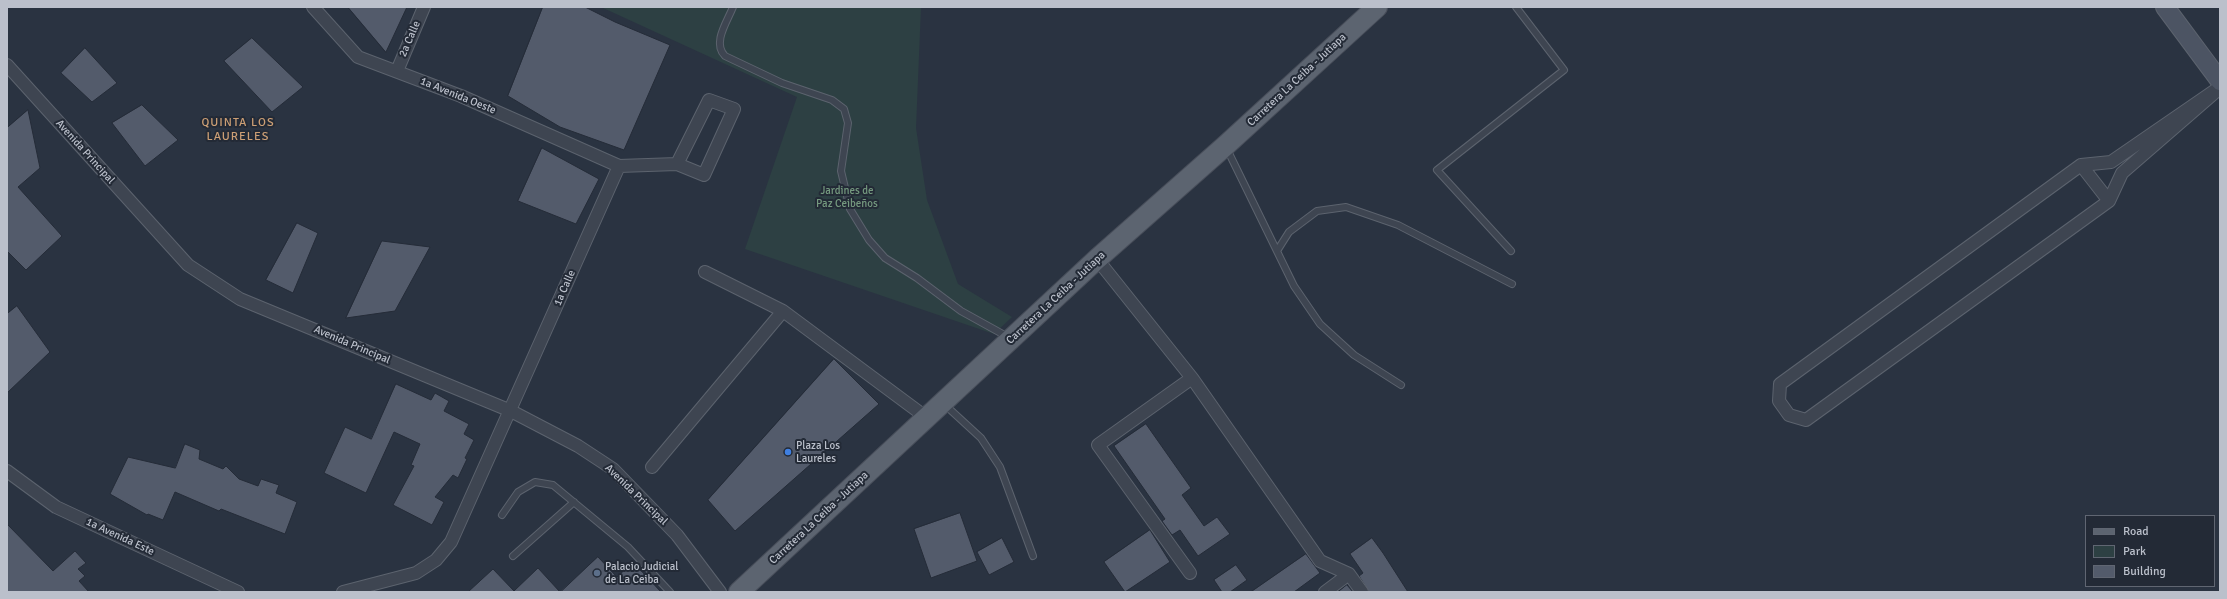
<!DOCTYPE html>
<meta charset="utf-8">
<style>
body{margin:0}
#map{position:relative;width:2227px;height:599px;overflow:hidden;background:#2a3341;font-family:Signika,sans-serif}
canvas{display:block}
.frame{position:absolute;inset:0;border:8px solid #bbc0cb;pointer-events:none}
.legend{position:absolute;left:2085px;top:515px;width:130px;height:72px;box-sizing:border-box;background:#232a36;border:1px solid #606672;margin:0;padding:5px 7px;list-style:none;font-size:12px;color:#bbc0cb}
.legend li{display:flex;align-items:center;gap:8px;height:20px}
.legend b{width:20px;border:1px solid #606672}
</style>
<div id="map">
<canvas width="2227" height="599"></canvas>
<div class="frame"></div>
<ul class="legend">
<li><b style="height:5px;background:#5c6470"></b>Road</li>
<li><b style="height:11px;background:#2d4043"></b>Park</li>
<li><b style="height:11px;background:#535b6b"></b>Building</li>
</ul>
</div>
<script>
const c = document.querySelector('canvas').getContext('2d');
c.lineJoin = 'round';
function fill(path, color) {
  c.fillStyle = color;
  c.fill(path, 'evenodd');
}
function strokePath(path, color, width, dash) {
  c.strokeStyle = color;
  c.lineWidth = width;
  c.lineCap = dash ? 'butt' : 'round';
  c.setLineDash(dash || []);
  c.stroke(path);
}
function write(font, color, halo, rows, align = 'center') {
  c.font = font + ' Signika,sans-serif';
  c.lineWidth = 4;
  c.setLineDash([]);
  c.textBaseline = 'middle';
  c.strokeStyle = halo;
  c.fillStyle = color;
  for (const [text, x, y, turn = 0] of rows) {
    c.save();
    c.translate(x, y);
    c.rotate((+turn || 0) * Math.PI / 180);
    c.textAlign = isNaN(turn) ? turn : align;
    if (halo) c.strokeText(text, 0, 0);
    c.fillText(text, 0, 0);
    c.restore();
  }
}
const green = new Path2D(`
 M 601,7 L 921,7 L 916,128 L 927,200 L 958,284 L 1012,317 L 994,334 L 745,249 L 797,97 Z`);
const building = new Path2D(`
 M 348,7 L 407,7 L 386,52 Z
 M 543,7 L 585,7 L 615,22 L 670,45 L 624,150 L 560,127 L 508,96 Z
 M 252,38 L 303,87 L 272,112 L 224,61 Z
 M 85,48 L 117,83 L 92,102 L 61,73 Z
 M 142,105 L 178,140 L 145,166 L 112,123 Z
 M 28,110 L 40,168 L 18,187 L 62,236 L 26,270 L 7,251 L 7,128 Z
 M 542,148 L 599,179 L 576,224 L 518,201 Z
 M 297,223 L 318,233 L 293,293 L 266,280 Z
 M 382,241 L 430,247 L 395,311 L 346,318 Z
 M 17,306 L 50,352 L 7,393 L 7,314 Z
 M 834,359 L 879,404 L 735,531 L 708,500 Z
 M 396,384 L 431,400 L 435,393 L 449,401 L 444,411 L 469,424 L 464,434 L 474,440 L 465,458 L 467,459 L 458,478 L 453,475 L 435,497 L 444,502 L 432,525 L 393,505 L 414,466 L 411,465 L 420,444 L 394,432 L 366,493 L 324,473 L 345,427 L 371,439 Z
 M 1146,424 L 1191,488 L 1182,495 L 1204,526 L 1217,517 L 1230,534 L 1198,556 L 1180,530 L 1172,535 L 1162,521 L 1165,519 L 1114,446 Z
 M 185,444 L 200,450 L 199,459 L 223,469 L 226,466 L 239,479 L 258,486 L 261,479 L 279,485 L 276,493 L 297,502 L 285,534 L 221,509 L 219,511 L 175,492 L 163,520 L 148,514 L 147,515 L 110,494 L 128,457 L 175,468 Z
 M 960,513 L 977,561 L 931,578 L 914,529 Z
 M 7,524 L 53,571 L 75,551 L 86,563 L 78,569 L 85,576 L 79,581 L 89,592 L 7,592 Z
 M 1150,530 L 1170,562 L 1125,592 L 1104,562 Z
 M 1002,538 L 1014,562 L 989,575 L 977,552 Z
 M 1372,538 L 1383,553 L 1408,592 L 1369,592 L 1359,576 L 1363,573 L 1350,554 Z
 M 1306,554 L 1320,573 L 1294,592 L 1251,592 Z
 M 598,557 L 617,577 L 633,562 L 661,592 L 468,592 L 493,569 L 514,591 L 538,568 L 560,592 Z
 M 1236,565 L 1247,580 L 1230,592 L 1222,592 L 1214,580 Z
 M 1347,585 L 1353,592 L 1338,592 Z`);
const lane = new Path2D(`
 M 733,7 C 727,22 712,43 725,56 L 782,83 L 832,100 L 844,109 L 848,123 L 841,171 L 850,209 L 869,240 L 885,258 L 917,278 L 961,311 L 1008,337
 M 1227,149 L 1294,286 L 1320,324 L 1354,355 L 1401,385
 M 1277,251 L 1289,232 L 1317,211 L 1346,207 L 1398,225 L 1512,284
 M 1511,251 L 1437,170 L 1564,70 L 1516,7
 M 944,404 L 981,438 L 1000,467 L 1033,556
 M 502,515 L 518,492 L 535,482 L 553,485 L 628,547 L 670,592
 M 513,556 L 574,502`);
const street = new Path2D(`
 M 313,7 L 358,57 L 461,96 L 619,166 L 677,164 L 704,175 L 734,109 L 709,100 L 677,164
 M 7,65 L 188,265 L 240,299 L 511,411 L 578,446 L 613,469 L 677,535 L 720,592
 M 397,71 L 424,7
 M 2220,87 L 2111,162 L 2081,165 L 1780,384 L 1779,401 L 1789,415 L 1806,420 L 2109,201 L 2122,173 L 2220,88
 M 2081,165 L 2109,201
 M 1097,259 L 1192,378 L 1320,561 L 1349,574 L 1362,592
 M 783,311 L 927,418
 M 652,467 L 783,311 L 705,272
 M 7,471 L 56,507 L 238,592
 M 1190,573 L 1098,445 L 1192,378
 M 343,592 L 416,573 L 436,560 L 451,542 L 619,166
 M 1325,592 L 1349,574`);
const secondary = new Path2D(`
 M 2165,7 L 2220,81`);
const primary = new Path2D(`
 M 739,592 L 1097,259 L 1225,146 L 1377,7`);
const markers = [
 [788,452,4,"#3f7fe0"],
 [597,573,4,"#5c6f8a"]
];
const streetNames = [
 ["2a Calle",410,39,-67],
 ["Carretera La Ceiba - Jutiapa",1297,80,-43],
 ["1a Avenida Oeste",458,96,22],
 ["Avenida Principal",85,152,48],
 ["1a Calle",565,288,-66],
 ["Carretera La Ceiba - Jutiapa",1056,298,-43],
 ["Avenida Principal",352,345,23],
 ["Avenida Principal",636,495,44],
 ["Carretera La Ceiba - Jutiapa",819,518,-43],
 ["1a Avenida Este",120,537,25]
];
const parkNames = [
 ["Jardines de",847,191],
 ["Paz Ceibeños",847,204]
];
const poiNames = [
 ["Plaza Los",796,446],
 ["Laureles",796,459],
 ["Palacio Judicial",605,567],
 ["de La Ceiba",605,580]
];
const neighbourhoodNames = [
 ["QUINTA LOS",238,123],
 ["LAURELES",238,137]
];
fill(green, '#2d4043');
fill(building, '#535b6b');
strokePath(building, '#252c38', 1);
strokePath(lane, '#5c636e', 8);
strokePath(street, '#5c636e', 14);
strokePath(secondary, '#5c636e', 20);
strokePath(primary, '#484e5a', 22);
strokePath(lane, '#3e4551', 6);
strokePath(street, '#3e4551', 12);
strokePath(secondary, '#4c5463', 18);
strokePath(primary, '#5c6470', 20);
for (const [x, y, r, color] of markers) {
  const dot = new Path2D();
  dot.arc(x, y, r, 0, 2 * Math.PI);
  c.fillStyle = color;
  c.fill(dot);
  strokePath(dot, '#232a36', 1.5);
}
write('11px', '#bbc0cb', '#232a36', streetNames);
write('11px', '#75997f', '#232a36', parkNames);
write('11px', '#bbc0cb', '#232a36', poiNames, 'left');
c.letterSpacing = '1px';
write('12px', '#cc9f75', '#232a36', neighbourhoodNames);
c.letterSpacing = '0px';
</script>
